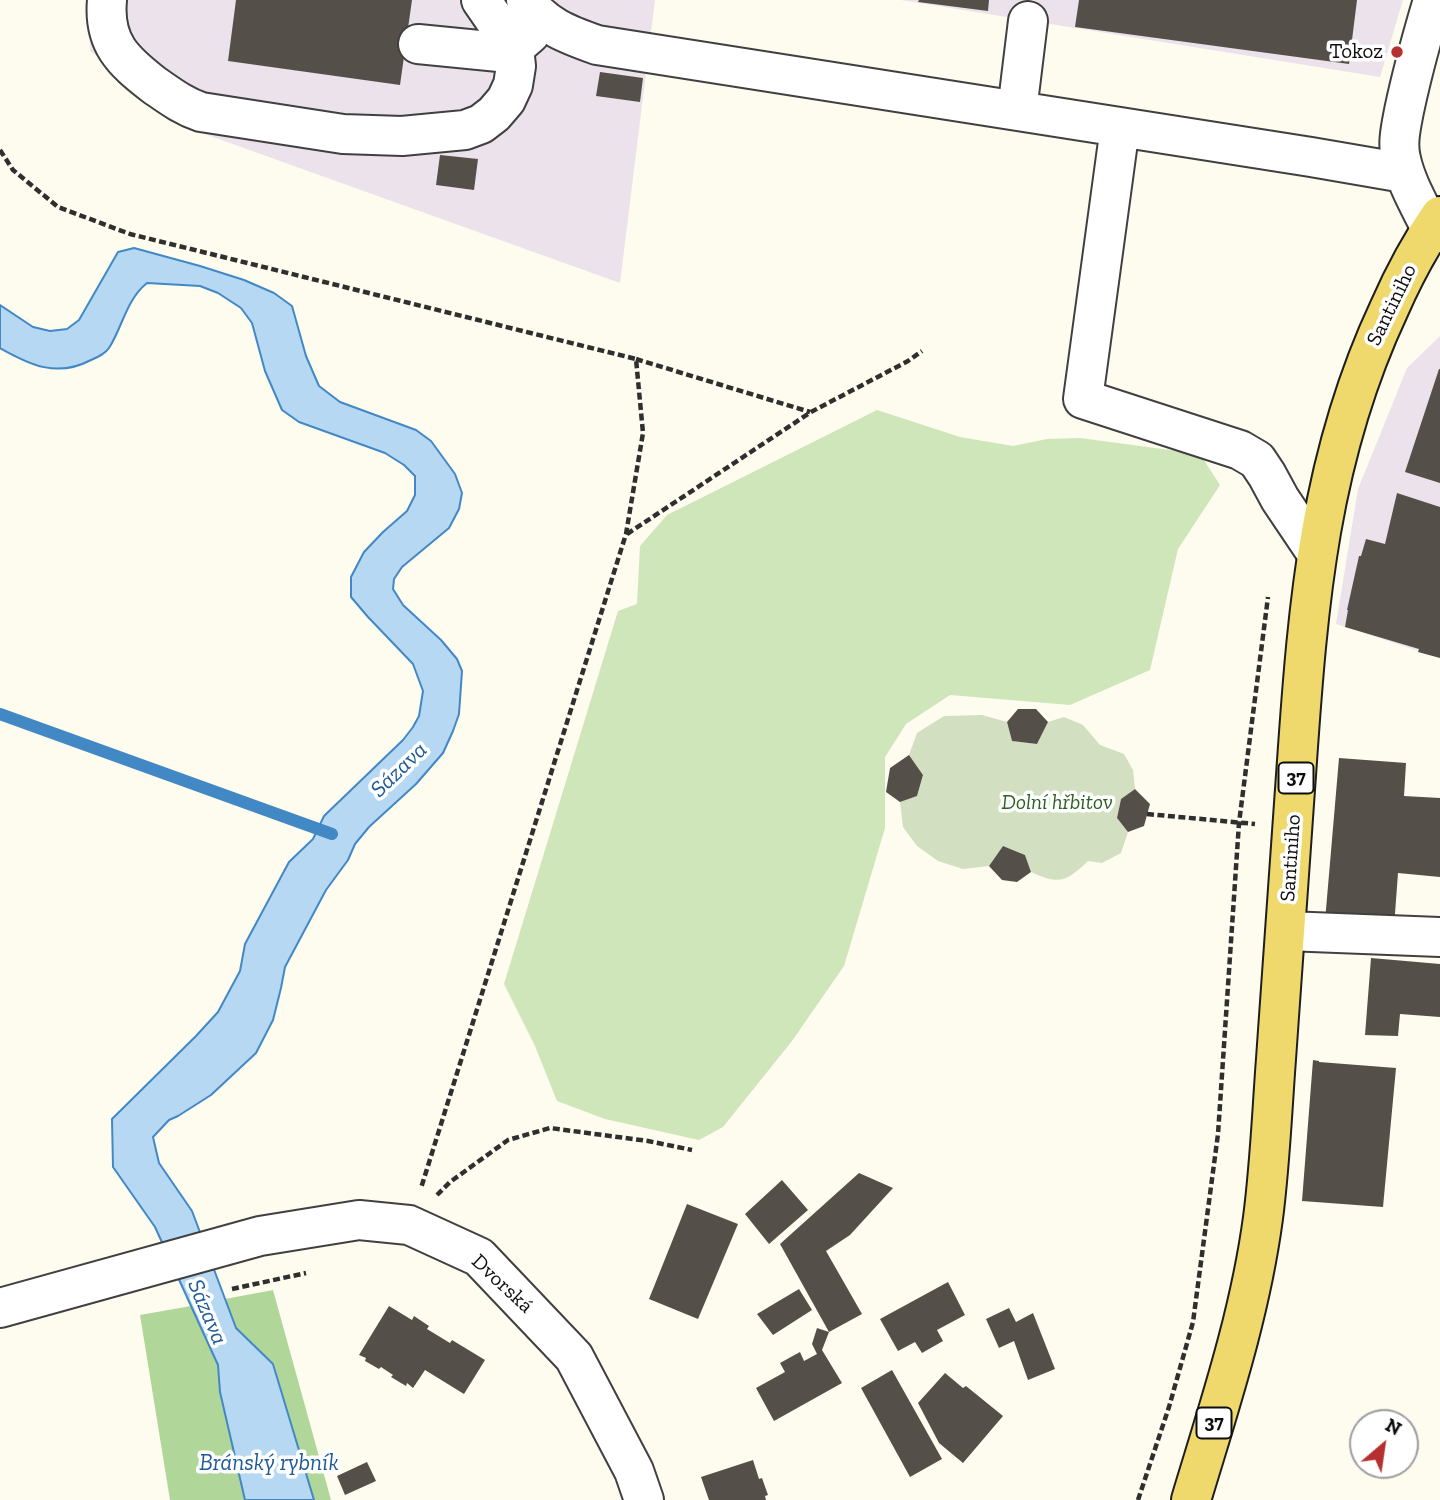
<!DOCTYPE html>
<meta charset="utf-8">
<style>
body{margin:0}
#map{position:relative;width:1440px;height:1500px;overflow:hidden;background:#fefcee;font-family:"Zilla Slab",serif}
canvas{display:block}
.north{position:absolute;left:1349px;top:1409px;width:70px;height:70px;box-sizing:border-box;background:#fff;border:2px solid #9e9e9e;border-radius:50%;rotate:29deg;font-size:19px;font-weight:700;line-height:28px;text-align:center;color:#0d0d0d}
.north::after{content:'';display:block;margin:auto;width:24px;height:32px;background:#b5302e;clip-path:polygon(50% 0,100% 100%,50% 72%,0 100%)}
</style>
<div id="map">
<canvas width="1440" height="1500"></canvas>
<div class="north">N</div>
</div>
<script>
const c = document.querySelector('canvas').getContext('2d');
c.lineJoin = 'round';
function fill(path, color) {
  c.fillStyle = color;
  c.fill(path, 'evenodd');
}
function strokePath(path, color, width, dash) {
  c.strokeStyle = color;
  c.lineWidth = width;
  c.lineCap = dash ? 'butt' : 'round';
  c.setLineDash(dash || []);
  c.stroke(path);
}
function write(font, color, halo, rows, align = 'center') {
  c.font = font + ' "Zilla Slab",serif';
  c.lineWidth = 7;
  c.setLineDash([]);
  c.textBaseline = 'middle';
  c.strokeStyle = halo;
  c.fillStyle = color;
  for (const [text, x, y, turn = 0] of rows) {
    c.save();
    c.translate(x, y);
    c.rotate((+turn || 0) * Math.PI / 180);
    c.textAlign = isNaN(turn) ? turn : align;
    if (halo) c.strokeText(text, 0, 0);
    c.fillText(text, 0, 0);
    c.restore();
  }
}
const industrial = new Path2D(`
 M 88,0 L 655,0 L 620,283 L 202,133 L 90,51 Z
 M 901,0 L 1403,0 L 1380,77 Z
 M 1440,336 L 1440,656 L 1437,657 L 1336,624 L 1358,489 L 1407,368 Z`);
const green = new Path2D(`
 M 877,410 L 960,437 L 1013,446 L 1047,439 L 1080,438 L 1200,454 L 1220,485 L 1178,549 L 1150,670 L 1070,705 L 950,695 L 906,724 L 885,757 L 885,828 L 844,966 L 792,1041 L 723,1127 L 699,1140 L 605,1119 L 557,1101 L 535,1046 L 504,984 L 618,611 L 637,604 L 640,546 L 667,515 Z`);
const forest = new Path2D(`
 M 273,1290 L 331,1500 L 314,1500 L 274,1364 L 236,1328 L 225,1299 Z
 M 191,1306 L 218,1365 L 220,1392 L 245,1500 L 170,1500 L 140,1315 Z`);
const cemetery = new Path2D(`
 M 982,715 L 1007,722 L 1012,741 L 1037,744 L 1048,722 L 1064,717 L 1083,725 L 1100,745 L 1124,754 L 1133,770 L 1135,789 L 1121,799 L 1117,818 L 1128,832 L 1121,853 L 1102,863 L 1088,861 C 1066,882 1059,885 1031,872 L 1025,855 L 1003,846 L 989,866 L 963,869 L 938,861 L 917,846 L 903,827 L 900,802 L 917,796 L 923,775 L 909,755 L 917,733 L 944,716 Z`);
const water = new Path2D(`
 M 134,248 L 200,266 L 244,280 L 274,293 L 292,306 L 306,356 L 319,386 L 340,402 L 416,430 L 431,441 L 455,474 L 462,493 L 459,509 L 449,528 L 402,567 L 394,579 L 393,589 L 403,605 L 441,640 L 457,659 L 462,671 L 459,714 L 453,731 L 443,753 L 416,784 L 369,827 L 355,844 L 348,860 L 326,890 L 285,967 L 281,988 L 273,1020 L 256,1053 L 211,1095 L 178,1116 L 169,1120 L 153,1137 L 159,1163 L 192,1211 L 236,1328 L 273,1364 L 314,1500 L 245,1500 L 220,1392 L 218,1365 L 155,1227 L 113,1167 L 112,1119 L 196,1036 L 218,1012 L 240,971 L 245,944 L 289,862 L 313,839 L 324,816 L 403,740 L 413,727 L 419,716 L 423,691 L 413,664 L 368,617 L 351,597 L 351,577 L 364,552 L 383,532 L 407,511 L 415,495 L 415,476 L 404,465 L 385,453 L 299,422 L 282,410 L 265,371 L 252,323 L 241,308 L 218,293 L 200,286 L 147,283 C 126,300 123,326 109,348 C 105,354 98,357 91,360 C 57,378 30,365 0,348 L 0,305 L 33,327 L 50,331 L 67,329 L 79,320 L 118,252 Z`);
const stream = new Path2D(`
 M 0,714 L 332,834`);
const building = new Path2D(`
 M 236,0 L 412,0 L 400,85 L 228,61 Z
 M 919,0 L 989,0 L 988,11 L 918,2 Z
 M 1079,0 L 1357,0 L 1349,64 L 1075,27 Z
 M 600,72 L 643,78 L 640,102 L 596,96 Z
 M 440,155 L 478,159 L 474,190 L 436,185 Z
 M 1439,369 L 1440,369 L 1440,483 L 1405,472 Z
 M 1397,493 L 1440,507 L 1440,658 L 1418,652 L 1419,649 L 1345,627 L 1348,610 L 1347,610 L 1359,556 L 1361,556 L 1366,539 L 1385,544 Z
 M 1018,709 L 1036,709 L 1048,722 L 1037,744 L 1012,741 L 1007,722 Z
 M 909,755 L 923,775 L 917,796 L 900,802 L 886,792 L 890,768 Z
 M 1339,758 L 1406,763 L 1404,796 L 1440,798 L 1440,877 L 1398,873 L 1394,927 L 1325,921 Z
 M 1135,789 L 1150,804 L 1144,826 L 1128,832 L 1117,818 L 1121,799 Z
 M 1003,846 L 1025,855 L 1031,872 L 1017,882 L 1002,880 L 989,866 Z
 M 1371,958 L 1440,964 L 1440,1017 L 1400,1014 L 1398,1036 L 1365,1035 Z
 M 1313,1060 L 1319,1061 L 1319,1062 L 1396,1068 L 1383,1207 L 1302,1201 Z
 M 859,1173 L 893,1188 L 850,1235 L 826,1251 L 862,1314 L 829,1332 L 822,1350 L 842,1383 L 774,1421 L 756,1388 L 785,1372 L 780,1363 L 800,1352 L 804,1361 L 817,1354 L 812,1344 L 817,1328 L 829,1332 L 780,1244 Z
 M 782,1180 L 808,1210 L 769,1244 L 745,1214 Z
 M 687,1204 L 738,1224 L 698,1319 L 649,1299 Z
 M 948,1282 L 965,1315 L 937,1330 L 943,1341 L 922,1353 L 915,1342 L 898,1351 L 880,1319 Z
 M 799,1289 L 812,1310 L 773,1335 L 757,1314 Z
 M 389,1306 L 412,1320 L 414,1316 L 429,1326 L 427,1329 L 450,1343 L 452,1340 L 485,1360 L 464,1394 L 425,1370 L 413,1388 L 407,1383 L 406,1386 L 391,1377 L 393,1375 L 381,1367 L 379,1369 L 365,1361 L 366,1358 L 359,1355 Z
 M 1009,1308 L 1016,1322 L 1033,1313 L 1055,1369 L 1028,1380 L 1014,1341 L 999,1348 L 986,1319 Z
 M 892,1370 L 942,1459 L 910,1477 L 861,1388 Z
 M 945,1373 L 963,1388 L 966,1386 L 1003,1416 L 963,1463 L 939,1443 L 918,1403 Z
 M 753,1460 L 759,1479 L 762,1478 L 768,1495 L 765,1496 L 766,1500 L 709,1500 L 701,1477 Z
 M 367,1462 L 376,1481 L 345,1495 L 337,1476 Z`);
const path = new Path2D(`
 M 0,150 L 13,170 L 58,207 L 130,234 L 636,359 L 643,433 L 626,534 L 421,1188
 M 636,359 L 810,412
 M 627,534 L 811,412 L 908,361 L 922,351
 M 1147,814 L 1255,824
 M 437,1195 L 450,1182 L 508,1140 L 550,1128 L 648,1141 L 692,1150
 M 232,1289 L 306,1273
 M 1138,1500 L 1169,1407 L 1193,1322 L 1218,1134 L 1239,823 L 1268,597`);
const minor = new Path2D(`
 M 107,0 C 103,43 123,61 154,85 C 170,96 183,106 201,112 L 343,134 L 402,136 L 465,130 L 481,124 L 494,114 L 506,100 L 513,85 L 516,66 L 514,48 L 481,0
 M 526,0 C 543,26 569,35 597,45 L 1311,157 L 1404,173
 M 1433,0 C 1422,37 1412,73 1404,111 C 1401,127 1397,143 1401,159 C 1406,183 1420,206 1431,229 L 1440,233
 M 418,44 L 499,52 L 514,48 L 530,34
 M 1017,111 L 1028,21
 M 1120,127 L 1083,399 L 1240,450 L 1257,460 L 1267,475 L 1280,499 L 1317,554
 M 1286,931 L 1440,937
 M 0,1308 L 260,1236 L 359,1220 L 409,1225 L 479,1257 L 574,1357 L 634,1471 L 644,1500`);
const major = new Path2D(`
 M 1191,1500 C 1219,1407 1250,1315 1263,1218 C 1270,1165 1272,1112 1276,1059 C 1283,960 1290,860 1297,761 C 1308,602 1320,456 1389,309 C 1403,277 1420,245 1440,216`);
const markers = [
 [1397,52,7,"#b5302e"]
];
const shields = [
 [1296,778,35],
 [1214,1423,35]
];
const shieldNames = [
 ["37",1296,778],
 ["37",1214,1423]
];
const poiNames = [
 ["Tokoz",1383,52]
];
const streetNames = [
 ["Santiniho",1392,305,-64],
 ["Santiniho",1291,858,-86],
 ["Dvorská",502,1284,43]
];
const parkNames = [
 ["Dolní hřbitov",1057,803]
];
const waterNames = [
 ["Sázava",399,770,-44],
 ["Sázava",207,1312,67],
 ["Bránský rybník",269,1463]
];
fill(industrial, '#ebe2eb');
fill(green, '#cee6ba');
fill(forest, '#b1d69a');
fill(cemetery, '#d3dfc1');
fill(water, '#b6d8f2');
strokePath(water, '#4288c5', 2);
strokePath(stream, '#4288c5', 12);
fill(building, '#554f4a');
strokePath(minor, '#404040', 42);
strokePath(major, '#1e1e1e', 42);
strokePath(path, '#2f2f2f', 4.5, [7, 3.5]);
strokePath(minor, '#fff', 38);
strokePath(major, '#f0d96c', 38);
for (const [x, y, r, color] of markers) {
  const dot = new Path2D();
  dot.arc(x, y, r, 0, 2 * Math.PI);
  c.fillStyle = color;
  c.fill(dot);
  strokePath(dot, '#fff', 2.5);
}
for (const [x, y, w] of shields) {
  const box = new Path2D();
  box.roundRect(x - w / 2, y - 15.5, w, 31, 5);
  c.fillStyle = '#fff';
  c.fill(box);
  strokePath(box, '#0d0d0d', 2);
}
write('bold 19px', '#0d0d0d', null, shieldNames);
write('21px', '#0d0d0d', '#fff', poiNames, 'right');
write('21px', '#0d0d0d', '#fff', streetNames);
write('italic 21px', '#2a6121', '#fff', parkNames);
write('italic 23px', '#1e5a97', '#fff', waterNames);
</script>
